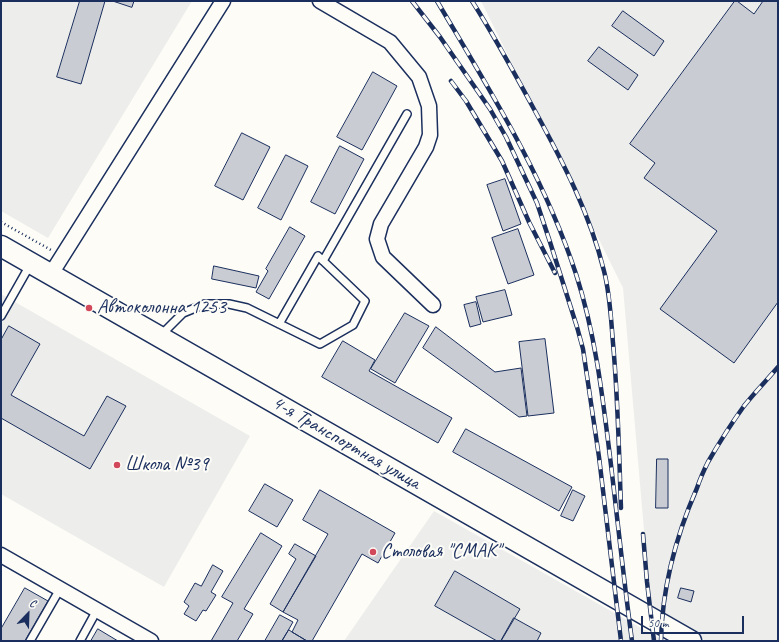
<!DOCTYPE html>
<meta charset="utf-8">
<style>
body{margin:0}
#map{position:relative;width:779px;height:642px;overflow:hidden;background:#fdfcf7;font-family:Caveat,sans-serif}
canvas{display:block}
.frame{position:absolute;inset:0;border:2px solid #1b2f5e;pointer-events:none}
.north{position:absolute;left:8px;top:594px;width:40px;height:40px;-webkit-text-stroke:3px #fdfcf7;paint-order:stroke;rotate:23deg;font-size:11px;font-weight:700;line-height:16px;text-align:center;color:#1b2f5e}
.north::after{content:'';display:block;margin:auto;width:14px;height:18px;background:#1b2f5e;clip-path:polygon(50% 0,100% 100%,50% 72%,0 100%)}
.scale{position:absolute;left:641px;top:616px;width:103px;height:18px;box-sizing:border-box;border:2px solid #1b2f5e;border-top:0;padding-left:5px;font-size:12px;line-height:14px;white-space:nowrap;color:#1b2f5e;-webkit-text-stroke:3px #fdfcf7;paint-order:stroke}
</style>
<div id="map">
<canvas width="779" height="642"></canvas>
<div class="frame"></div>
<div class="north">С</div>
<div class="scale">50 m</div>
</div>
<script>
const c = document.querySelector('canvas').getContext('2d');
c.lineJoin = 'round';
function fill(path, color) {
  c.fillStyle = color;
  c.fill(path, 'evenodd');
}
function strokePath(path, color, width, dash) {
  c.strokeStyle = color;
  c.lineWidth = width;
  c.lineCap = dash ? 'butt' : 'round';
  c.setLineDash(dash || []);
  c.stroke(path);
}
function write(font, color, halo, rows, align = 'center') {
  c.font = font + ' Caveat,sans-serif';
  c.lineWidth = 4;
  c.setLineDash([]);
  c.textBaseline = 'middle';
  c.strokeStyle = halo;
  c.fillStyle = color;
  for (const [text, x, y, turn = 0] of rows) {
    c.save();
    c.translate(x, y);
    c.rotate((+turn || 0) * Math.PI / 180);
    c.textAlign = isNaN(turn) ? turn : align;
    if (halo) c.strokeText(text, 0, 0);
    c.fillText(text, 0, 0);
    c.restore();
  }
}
const built = new Path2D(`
 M 1,1 L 192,1 L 48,238 L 1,211 Z
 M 481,1 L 778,1 L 778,641 L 706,641 L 651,611 L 623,288 Z
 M 1,294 L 250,436 L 164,587 L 1,494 Z
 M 434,511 L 664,641 L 344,641 Z`);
const building = new Path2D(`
 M 80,1 L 105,1 L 81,84 L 57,77 Z
 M 113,1 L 134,1 L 132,7 Z
 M 735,1 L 737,1 L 754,14 L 763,1 L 778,1 L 778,302 L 734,363 L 660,309 L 717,231 L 644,178 L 655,163 L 630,144 Z
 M 623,11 L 664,41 L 654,56 L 612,26 Z
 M 599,47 L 638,75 L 628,90 L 588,61 Z
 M 373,72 L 397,86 L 362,150 L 337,137 Z
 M 242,133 L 270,147 L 243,200 L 215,186 Z
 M 340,146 L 364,159 L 335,214 L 311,202 Z
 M 286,155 L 308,166 L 281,220 L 258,208 Z
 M 505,179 L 521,224 L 503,231 L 487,185 Z
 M 290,227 L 305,236 L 269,299 L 256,292 L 268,271 L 266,269 Z
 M 518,229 L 534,275 L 508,284 L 492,238 Z
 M 214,266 L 259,276 L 256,288 L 212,279 Z
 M 505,290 L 512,315 L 483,322 L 476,297 Z
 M 476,302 L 481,324 L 470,327 L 464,305 Z
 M 405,313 L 429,326 L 395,383 L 371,369 Z
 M 9,326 L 40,344 L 11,395 L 84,436 L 107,396 L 126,406 L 90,469 L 1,418 L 1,340 Z
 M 436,327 L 495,372 L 521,368 L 527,416 L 519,417 L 423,348 Z
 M 545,339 L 554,413 L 528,416 L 519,342 Z
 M 343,341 L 375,360 L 369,371 L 452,418 L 438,443 L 322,377 Z
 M 466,429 L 572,487 L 559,511 L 453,452 Z
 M 657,459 L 668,459 L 668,508 L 656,508 Z
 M 265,484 L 293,500 L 277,527 L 249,511 Z
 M 320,490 L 395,533 L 378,563 L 362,554 L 312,641 L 307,641 L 292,632 L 298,620 L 283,612 L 328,534 L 303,520 Z
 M 573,490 L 585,496 L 573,521 L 561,516 Z
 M 261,533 L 282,546 L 244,609 L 253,614 L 237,641 L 211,641 L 233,603 L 222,597 Z
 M 295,544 L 316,556 L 283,612 L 270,604 L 296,559 L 289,554 Z
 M 213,565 L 223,571 L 211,592 L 216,595 L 206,611 L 203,610 L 196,621 L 184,614 L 189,606 L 184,602 L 195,583 L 201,586 Z
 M 455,571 L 520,609 L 501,641 L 497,641 L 435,606 Z
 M 25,588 L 48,601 L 25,641 L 1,641 L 1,629 Z
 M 681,588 L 694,591 L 691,602 L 678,598 Z
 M 280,615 L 293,622 L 282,641 L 265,641 Z
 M 514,618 L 541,633 L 537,641 L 501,641 Z
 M 98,629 L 118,641 L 91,641 Z
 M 289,630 L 292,632 L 307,641 L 282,641 Z`);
const path = new Path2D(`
 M 1,222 L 51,250`);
const lane = new Path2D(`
 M 323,261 L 407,114
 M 1,316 L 30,265
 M 160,336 L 183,313 L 205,304 L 229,304 L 247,308 L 320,344 L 353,325 L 365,301 L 318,256 L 279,324
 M 30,641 L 60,589
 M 80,641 L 97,610`);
const street = new Path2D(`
 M 320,1 L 390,42 L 419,77 L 429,106 L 430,135 L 426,147 L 381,224 L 377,239 L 383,257 L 433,305
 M 51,274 L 223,1
 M 1,555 L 151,641`);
const secondary = new Path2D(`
 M 1,246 L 691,641`);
const rail = new Path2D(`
 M 412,1 L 440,37 L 490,109 L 506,137 L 537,203 L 550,242 L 577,327 L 583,349 L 599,457 L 621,641
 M 437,1 C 489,89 544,176 576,274 C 596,336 603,400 611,465 C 618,524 624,582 632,641
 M 472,1 C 495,37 515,74 535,111 C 563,162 590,214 604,271 C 610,294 611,319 613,343 C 618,398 619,453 621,508
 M 451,81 L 466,101 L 502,161 L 529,222 L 555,273
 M 643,534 L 647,582 L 654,641
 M 661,641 C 662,588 676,536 697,488 C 700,479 704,470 708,462 C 719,443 731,424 744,406 C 755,392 767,380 778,367`);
const markers = [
 [89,308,4,"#d1495b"],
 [117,465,4,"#d1495b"],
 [373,552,4,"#d1495b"]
];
const poiNames = [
 ["Автоколонна 1253",97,308],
 ["Школа №39",125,465],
 ["Столовая \"СМАК\"",381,552]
];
const streetNames = [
 ["4-я Транспортная улица",346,443,30]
];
fill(built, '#edeeec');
fill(building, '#c9ccd3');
strokePath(building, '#1b2f5e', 1);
strokePath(lane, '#1b2f5e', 10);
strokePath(street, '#1b2f5e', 17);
strokePath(secondary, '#1b2f5e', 23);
strokePath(path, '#1b2f5e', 2.5, [1, 3]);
strokePath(lane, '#fdfcf7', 7);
strokePath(street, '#fdfcf7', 14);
strokePath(secondary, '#fdfcf7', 20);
strokePath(rail, '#1b2f5e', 4.5);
strokePath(rail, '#fdfcf7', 3, [9]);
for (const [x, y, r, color] of markers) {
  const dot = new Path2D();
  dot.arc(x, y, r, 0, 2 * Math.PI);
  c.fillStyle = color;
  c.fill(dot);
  strokePath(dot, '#fdfcf7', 1.5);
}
write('20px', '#1b2f5e', '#fdfcf7', poiNames, 'left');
write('20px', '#1b2f5e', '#fdfcf7', streetNames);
</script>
